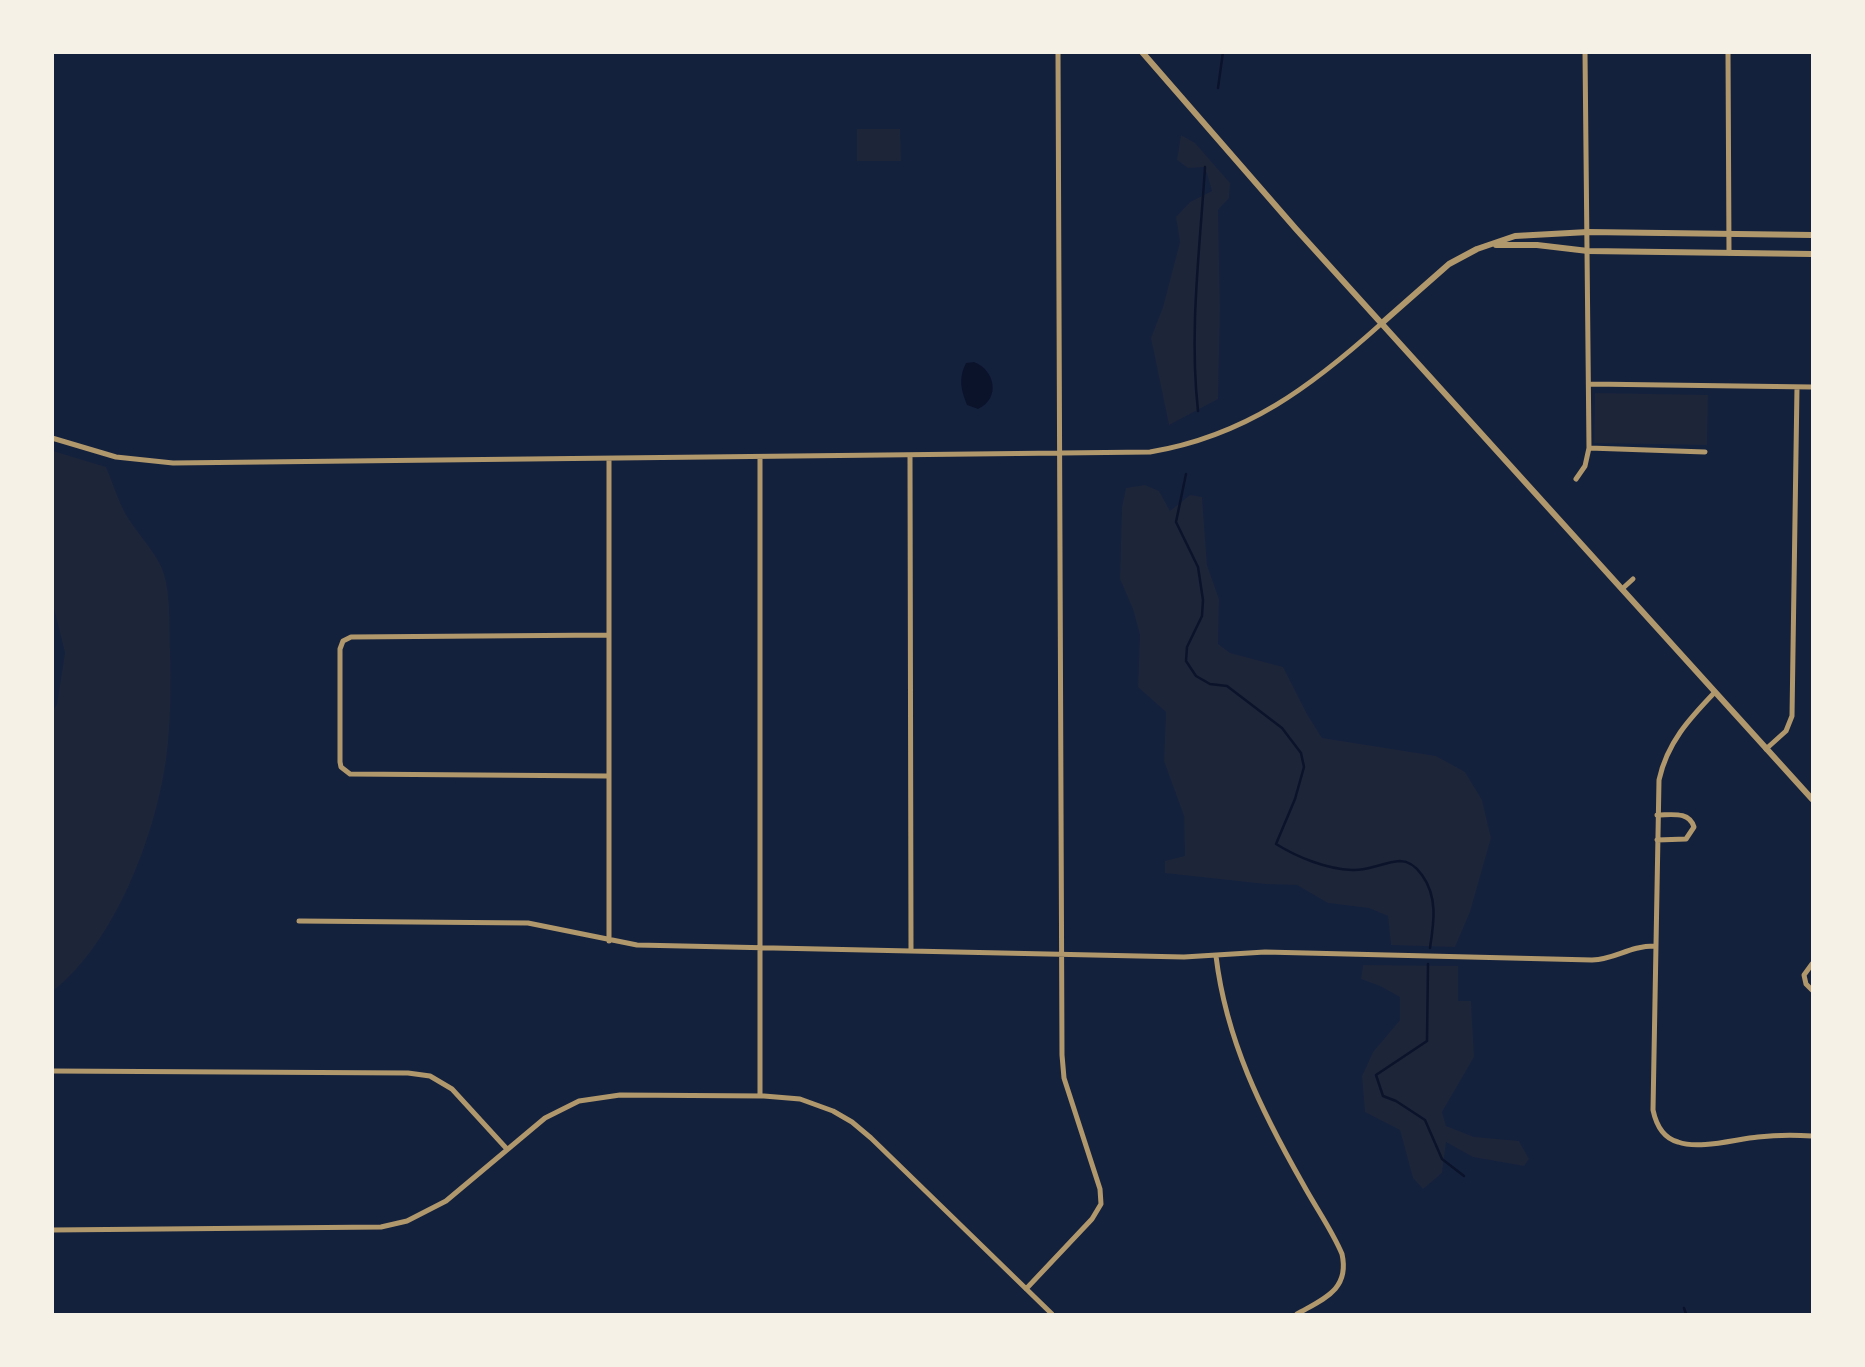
<!DOCTYPE html>
<style>
body{margin:0}
#map{position:relative;width:1865px;height:1367px;overflow:hidden;background:#14213d;font-family:Cabin,sans-serif}
canvas{display:block}
.frame{position:absolute;inset:0;border:54px solid #f6f1e7;pointer-events:none}
</style>
<div id="map">
<canvas width="1865" height="1367"></canvas>
<div class="frame"></div>
</div>
<script>
const c = document.querySelector('canvas').getContext('2d');
c.lineJoin = 'round';
function fill(path, color) {
  c.fillStyle = color;
  c.fill(path, 'evenodd');
}
function strokePath(path, color, width, dash) {
  c.strokeStyle = color;
  c.lineWidth = width;
  c.lineCap = dash ? 'butt' : 'round';
  c.setLineDash(dash || []);
  c.stroke(path);
}
const green = new Path2D(`
 M 857,129 L 900,129 L 901,161 L 857,161 Z
 M 1181,135 L 1195,143 L 1230,183 L 1229,198 L 1218,210 L 1220,310 L 1218,399 L 1169,425 L 1151,338 L 1163,307 L 1180,242 L 1176,217 L 1190,202 L 1212,191 L 1205,167 L 1188,168 L 1177,160 Z
 M 1595,393 L 1708,395 L 1707,445 L 1594,443 Z
 M 53,451 L 106,467 C 112,481 117,497 124,511 C 134,530 159,555 164,574 C 171,598 169,624 170,648 C 171,685 171,724 166,760 C 155,837 115,942 53,991 L 52,712 L 57,704 L 65,653 L 53,604 Z
 M 1145,485 L 1159,491 L 1170,511 L 1190,495 L 1202,497 L 1207,565 L 1219,599 L 1218,644 L 1230,653 L 1283,667 L 1307,714 L 1322,738 L 1436,756 L 1465,772 L 1482,800 L 1491,838 L 1470,912 L 1455,947 L 1391,945 L 1388,916 L 1369,908 L 1328,903 L 1297,885 L 1265,884 L 1165,873 L 1165,861 L 1185,856 L 1184,816 L 1164,761 L 1166,712 L 1138,687 L 1140,635 L 1133,609 L 1120,579 L 1122,507 L 1126,488 Z
 M 1363,965 L 1458,966 L 1458,1001 L 1471,1001 L 1474,1057 L 1442,1112 L 1446,1126 L 1474,1137 L 1519,1141 L 1529,1159 L 1524,1166 L 1473,1157 L 1446,1142 L 1442,1173 L 1423,1189 L 1413,1178 L 1400,1130 L 1365,1112 L 1362,1076 L 1373,1052 L 1400,1020 L 1400,997 L 1380,986 L 1361,979 Z`);
const water = new Path2D(`
 M 974,362 C 995,370 1001,398 978,409 L 967,405 C 961,390 958,379 966,363 Z`);
const stream = new Path2D(`
 M 1218,88 L 1223,52
 M 1198,411 C 1189,330 1200,249 1205,167
 M 1186,474 L 1176,522 L 1198,567 L 1203,600 L 1202,616 L 1187,647 L 1186,661 L 1196,676 L 1210,684 L 1227,686 L 1282,728 L 1301,753 L 1304,767 L 1295,799 L 1276,844 C 1297,857 1326,869 1352,870 C 1368,871 1384,862 1400,861 C 1409,861 1417,868 1422,875 C 1438,897 1434,922 1430,948
 M 1428,964 L 1427,1041 L 1376,1075 L 1383,1096 L 1396,1101 L 1425,1120 L 1442,1159 L 1464,1176
 M 1684,1308 L 1686,1314`);
const minor = new Path2D(`
 M 1728,52 L 1729,253
 M 1590,384 L 1812,387
 M 52,438 L 116,457 L 173,463 L 1150,452 C 1246,436 1312,386 1382,323
 M 1589,448 L 1705,452
 M 910,456 L 911,951
 M 1576,479 L 1585,466 L 1589,448 L 1585,52
 M 1622,589 L 1633,579
 M 1715,692 C 1689,719 1667,743 1659,780 L 1653,1110 C 1656,1124 1663,1138 1678,1142 C 1699,1150 1736,1139 1758,1137 C 1776,1135 1795,1135 1812,1136
 M 1766,749 L 1786,731 L 1792,716 L 1797,387
 M 607,776 L 350,774 L 341,767 L 340,762 L 340,649 L 343,641 L 351,637 L 608,635
 M 1657,840 L 1686,839 L 1694,827 C 1689,811 1672,815 1657,815
 M 299,921 L 528,923 L 637,945 L 1184,957 L 1265,952 L 1592,960 C 1617,959 1628,946 1655,946
 M 609,941 L 609,459
 M 1216,956 C 1226,1040 1262,1112 1303,1184 C 1316,1208 1332,1230 1342,1254 C 1350,1290 1323,1299 1297,1314
 M 1812,964 L 1804,975 L 1806,984 L 1812,990
 M 52,1071 L 408,1073 L 430,1076 L 452,1089 L 506,1148
 M 760,1096 L 760,457
 M 52,1230 L 381,1227 L 407,1221 L 446,1201 L 545,1118 L 579,1101 L 620,1095 L 764,1096 L 800,1099 L 833,1111 L 852,1122 L 871,1138 L 1052,1314
 M 1026,1289 L 1092,1219 L 1101,1204 L 1100,1189 L 1064,1078 L 1062,1055 L 1058,52`);
const tertiary = new Path2D(`
 M 1142,52 L 1296,229 L 1812,799
 M 1496,245 L 1537,245 L 1588,251 L 1812,254
 M 1382,323 L 1449,264 L 1477,249 L 1515,236 L 1588,232 L 1812,235`);
fill(green, '#1d2539');
fill(water, '#0b132b');
strokePath(stream, '#0b132b', 2.5);
strokePath(minor, '#b1986c', 5);
strokePath(tertiary, '#b1986c', 6);
</script>
